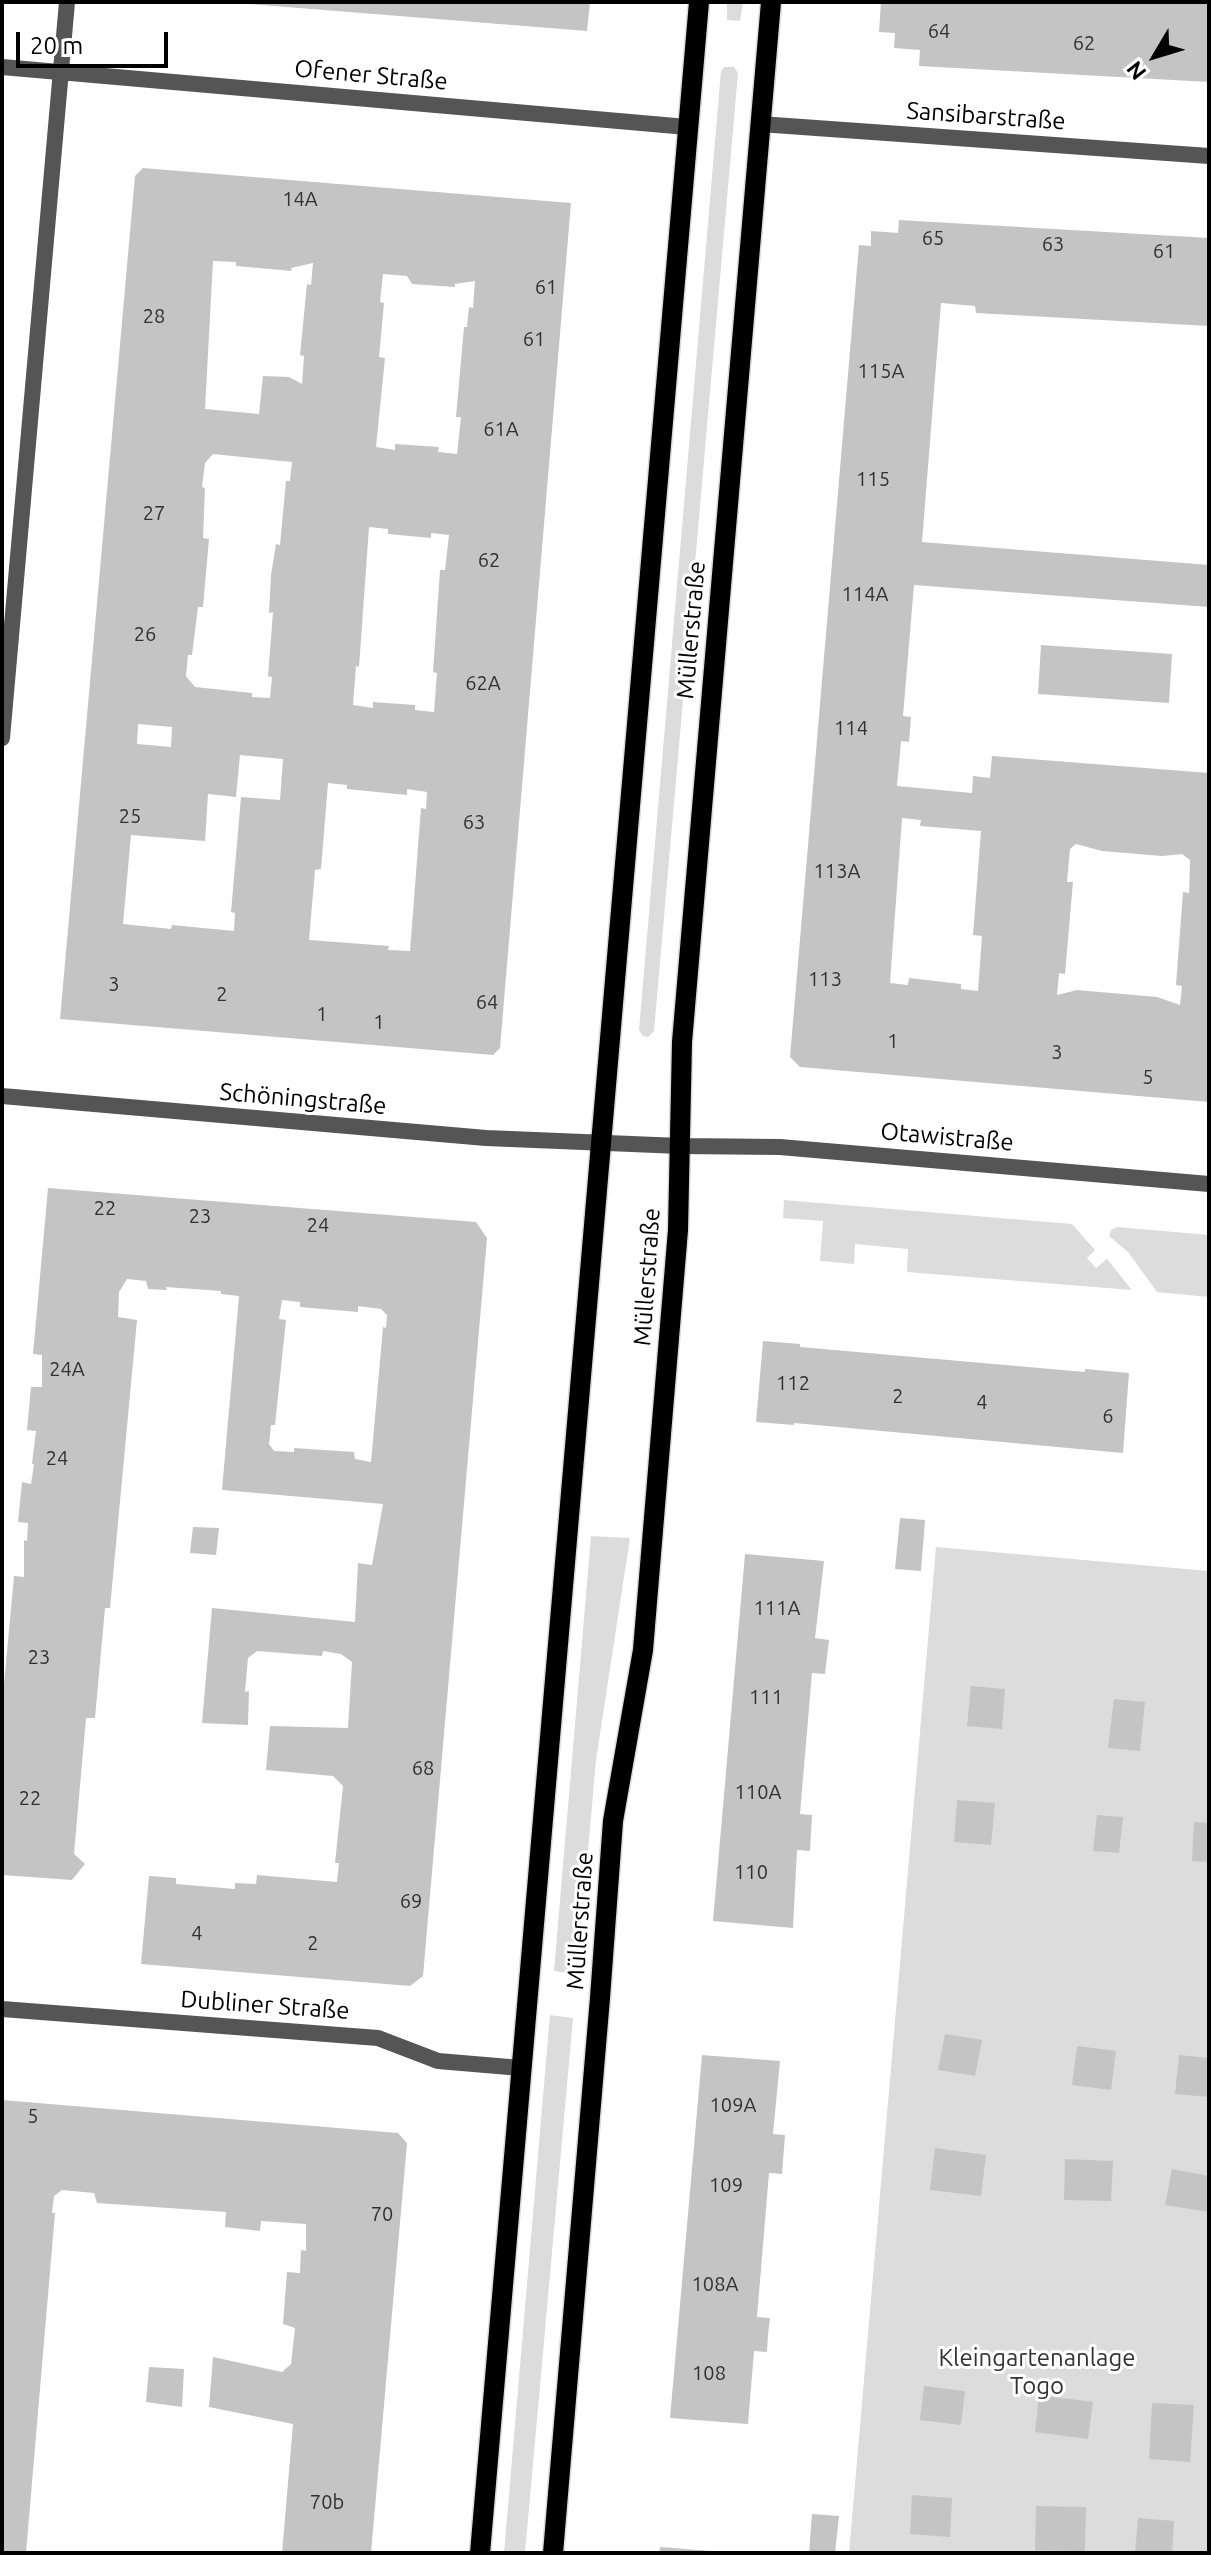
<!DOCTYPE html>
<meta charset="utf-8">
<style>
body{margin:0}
#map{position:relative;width:1211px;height:2555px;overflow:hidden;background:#fff;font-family:Ubuntu,sans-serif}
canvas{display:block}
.frame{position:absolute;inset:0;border:4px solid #000;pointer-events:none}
.north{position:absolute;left:1115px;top:16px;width:80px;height:80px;-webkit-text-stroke:6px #fff;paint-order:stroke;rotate:232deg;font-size:22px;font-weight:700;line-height:32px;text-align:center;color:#000}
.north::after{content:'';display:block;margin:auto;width:28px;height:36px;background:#000;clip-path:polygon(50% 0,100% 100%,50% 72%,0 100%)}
.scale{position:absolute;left:16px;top:32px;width:152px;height:36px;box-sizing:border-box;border:4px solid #000;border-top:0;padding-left:10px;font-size:24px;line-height:28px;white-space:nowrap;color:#000;-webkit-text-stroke:6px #fff;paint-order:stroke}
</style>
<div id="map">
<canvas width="1211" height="2555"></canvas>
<div class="frame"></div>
<div class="north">N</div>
<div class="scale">20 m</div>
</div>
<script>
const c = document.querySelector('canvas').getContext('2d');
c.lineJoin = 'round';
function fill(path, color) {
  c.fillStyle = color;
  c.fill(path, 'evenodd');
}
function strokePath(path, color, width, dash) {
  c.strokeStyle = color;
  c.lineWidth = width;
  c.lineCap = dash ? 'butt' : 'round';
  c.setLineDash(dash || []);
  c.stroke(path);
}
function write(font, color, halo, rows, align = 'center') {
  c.font = font + ' Ubuntu,sans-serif';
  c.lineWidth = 6;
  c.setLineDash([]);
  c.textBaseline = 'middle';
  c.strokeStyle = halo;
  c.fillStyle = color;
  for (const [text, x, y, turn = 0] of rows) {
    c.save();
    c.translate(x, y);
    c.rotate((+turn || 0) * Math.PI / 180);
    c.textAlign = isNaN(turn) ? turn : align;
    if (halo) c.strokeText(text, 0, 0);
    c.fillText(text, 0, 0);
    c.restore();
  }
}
const green = new Path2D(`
 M 727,2 L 743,2 L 740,21 L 727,20 Z
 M 724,67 L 734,67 L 738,73 L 654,1031 L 648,1037 L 643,1036 L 639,1030 L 721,71 Z
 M 784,1200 L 1072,1224 L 1095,1250 L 1087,1258 L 1096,1268 L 1107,1259 L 1132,1290 L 907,1272 L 908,1249 L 855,1244 L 854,1264 L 820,1261 L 823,1221 L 783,1218 Z
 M 1117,1227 L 1209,1235 L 1209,1297 L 1157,1292 L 1128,1252 L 1109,1236 L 1111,1230 Z
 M 591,1536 L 630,1538 L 596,1760 L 577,1974 L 554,1971 Z
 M 936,1547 L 1209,1571 L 1209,2553 L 849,2553 Z
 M 550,2015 L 573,2018 L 525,2553 L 504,2553 Z`);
const building = new Path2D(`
 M 249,2 L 590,2 L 587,31 L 249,4 Z
 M 881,2 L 1209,2 L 1209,82 L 919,66 L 920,50 L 894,48 L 895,33 L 879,32 Z
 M 143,168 L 571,203 L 500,1048 L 493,1055 L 60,1019 L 135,176 ZM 213,261 L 236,262 L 236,266 L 292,271 L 291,268 L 313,263 L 311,285 L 307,284 L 300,355 L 304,356 L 302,384 L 289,377 L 263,376 L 259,414 L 205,409 ZM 383,274 L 407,276 L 412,284 L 455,287 L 455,284 L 475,281 L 473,308 L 469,307 L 467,327 L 464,327 L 456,417 L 461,417 L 457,454 L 438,452 L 439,447 L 395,444 L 395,450 L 376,447 L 385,358 L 379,357 L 384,303 L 380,302 ZM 213,454 L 292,462 L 290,481 L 286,481 L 280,545 L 276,544 L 271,575 L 269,613 L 273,612 L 268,676 L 272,677 L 270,698 L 252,697 L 252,693 L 195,687 L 186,676 L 188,655 L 192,655 L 198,607 L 203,607 L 209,539 L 203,538 L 205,488 L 202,487 L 205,463 ZM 369,527 L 388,529 L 388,534 L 431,538 L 431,533 L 449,535 L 445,570 L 440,570 L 433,672 L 437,673 L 434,712 L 415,710 L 415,705 L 373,702 L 373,708 L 353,705 L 356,666 L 359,667 ZM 138,724 L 172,727 L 171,747 L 137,744 ZM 240,755 L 283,759 L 280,800 L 241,797 L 231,912 L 235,913 L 234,931 L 172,925 L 171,929 L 123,924 L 131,835 L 205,841 L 208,794 L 236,797 ZM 328,783 L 347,785 L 347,789 L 407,795 L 407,789 L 427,792 L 426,809 L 421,808 L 410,951 L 388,950 L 389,946 L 309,940 L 315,870 L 321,869 Z
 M 899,220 L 1209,238 L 1209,326 L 976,313 L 975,306 L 941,303 L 922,542 L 1209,565 L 1209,607 L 914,585 L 903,716 L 911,717 L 909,742 L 901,741 L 897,786 L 972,793 L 973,776 L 990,778 L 992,756 L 1209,773 L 1209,1102 L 800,1067 L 790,1057 L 859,245 L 871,246 L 871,231 L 898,233 ZM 902,818 L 921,820 L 920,826 L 981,831 L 973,935 L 982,936 L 978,991 L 961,989 L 961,984 L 909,978 L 908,985 L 890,983 ZM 1076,844 L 1102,851 L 1162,856 L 1182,854 L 1190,860 L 1189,893 L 1183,892 L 1176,985 L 1182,986 L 1180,1005 L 1157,997 L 1077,990 L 1057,995 L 1059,973 L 1065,974 L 1073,882 L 1067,882 L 1070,849 Z
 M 1041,645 L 1172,654 L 1169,703 L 1038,694 Z
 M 48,1188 L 476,1222 L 487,1238 L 423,1976 L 410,1986 L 141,1964 L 149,1876 L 176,1878 L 176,1884 L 235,1889 L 235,1883 L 256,1884 L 257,1875 L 337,1882 L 339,1863 L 335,1863 L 343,1786 L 333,1776 L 266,1770 L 270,1726 L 348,1728 L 352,1662 L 341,1654 L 323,1651 L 322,1656 L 257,1651 L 248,1658 L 245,1692 L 249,1691 L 248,1725 L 202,1723 L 212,1608 L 355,1622 L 358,1563 L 372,1565 L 383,1504 L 222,1490 L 239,1296 L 221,1294 L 221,1291 L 166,1287 L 167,1290 L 148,1289 L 146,1281 L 127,1279 L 119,1292 L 118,1317 L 137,1320 L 110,1608 L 105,1608 L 95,1718 L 86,1718 L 74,1854 L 85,1864 L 72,1880 L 2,1875 L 2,1706 L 14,1576 L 24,1577 L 24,1540 L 27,1541 L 28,1523 L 18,1522 L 22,1482 L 31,1484 L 34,1464 L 32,1464 L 36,1431 L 27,1430 L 31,1387 L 42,1387 L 42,1355 L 33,1354 ZM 282,1300 L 300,1302 L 300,1307 L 358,1312 L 358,1306 L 381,1309 L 387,1315 L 386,1328 L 383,1327 L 371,1462 L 355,1459 L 354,1452 L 294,1448 L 294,1452 L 274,1451 L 269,1444 L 271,1425 L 275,1425 L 286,1320 L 279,1319 Z
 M 763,1341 L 800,1344 L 800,1347 L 1085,1372 L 1085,1369 L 1129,1373 L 1123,1453 L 794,1423 L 794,1425 L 756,1422 Z
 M 900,1518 L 925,1520 L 921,1571 L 895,1569 Z
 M 193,1527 L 219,1528 L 216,1555 L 190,1553 Z
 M 745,1554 L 824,1561 L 815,1638 L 829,1640 L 825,1674 L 812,1673 L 800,1814 L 812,1815 L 811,1834 L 810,1851 L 797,1850 L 793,1928 L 713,1921 Z
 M 971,1686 L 1005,1689 L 1002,1729 L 967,1726 Z
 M 1114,1699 L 1145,1702 L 1140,1751 L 1108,1748 Z
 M 957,1800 L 995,1803 L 991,1845 L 954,1842 Z
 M 1097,1815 L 1123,1817 L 1119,1853 L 1093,1851 Z
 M 1194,1822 L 1209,1823 L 1209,1862 L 1192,1861 Z
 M 945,2034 L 982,2040 L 975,2076 L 938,2070 Z
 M 1077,2046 L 1116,2051 L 1111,2090 L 1072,2085 Z
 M 702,2055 L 780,2061 L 773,2134 L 785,2135 L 782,2174 L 769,2173 L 757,2317 L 770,2318 L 768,2334 L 767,2352 L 754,2351 L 748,2424 L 670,2418 Z
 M 1179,2055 L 1209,2058 L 1209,2097 L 1175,2094 Z
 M 2,2100 L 398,2133 L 407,2143 L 371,2553 L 282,2553 L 293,2424 L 209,2407 L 213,2357 L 282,2372 L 291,2364 L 295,2328 L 283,2324 L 287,2272 L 300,2273 L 301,2250 L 306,2251 L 306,2224 L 261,2221 L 260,2231 L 225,2227 L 226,2212 L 97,2203 L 94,2193 L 62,2190 L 54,2196 L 52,2213 L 55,2213 L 26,2553 L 2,2553 Z
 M 935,2148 L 986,2155 L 981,2196 L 930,2190 Z
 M 1065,2159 L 1113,2161 L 1111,2201 L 1064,2200 Z
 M 1172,2169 L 1209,2176 L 1209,2212 L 1165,2205 Z
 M 149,2367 L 184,2369 L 182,2407 L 146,2402 Z
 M 924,2386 L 965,2391 L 961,2425 L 920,2420 Z
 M 1039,2395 L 1093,2402 L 1088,2439 L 1035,2432 Z
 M 1152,2403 L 1194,2405 L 1190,2462 L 1149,2459 Z
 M 912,2495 L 952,2498 L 950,2537 L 910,2534 Z
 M 1036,2506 L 1086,2507 L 1085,2551 L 1035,2550 Z
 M 812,2514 L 839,2516 L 835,2553 L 809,2553 Z
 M 1138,2518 L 1174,2521 L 1172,2553 L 1135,2553 Z
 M 660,2547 L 712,2551 L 712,2553 L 659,2553 Z`);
const minor = new Path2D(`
 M 2,67 L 687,127
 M 760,124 L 1209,156
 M 2,738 L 67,2
 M 2,1096 L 486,1138 L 680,1146 L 780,1147 L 1209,1184
 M 2,2009 L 378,2038 L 438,2061 L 521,2068`);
const primary = new Path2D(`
 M 480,2553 L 699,2
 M 553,2553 L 600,1998 L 613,1821 L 643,1650 L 678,1230 L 682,1042 L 771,2`);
const numberNames = [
 ["64",939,31],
 ["62",1084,43],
 ["14A",300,199],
 ["65",933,238],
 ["63",1053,244],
 ["61",1164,251],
 ["61",546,287],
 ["28",154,316],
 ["61",534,339],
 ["115A",881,371],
 ["61A",501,429],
 ["115",873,479],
 ["27",154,513],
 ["62",489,560],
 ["114A",865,594],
 ["26",145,634],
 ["62A",483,683],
 ["114",851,728],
 ["25",130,816],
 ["63",474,822],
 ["113A",837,871],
 ["113",825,979],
 ["3",114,984],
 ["2",222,994],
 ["64",487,1002],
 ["1",322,1014],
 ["1",379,1022],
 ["1",893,1041],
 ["3",1057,1052],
 ["5",1148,1077],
 ["22",105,1208],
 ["23",200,1216],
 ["24",318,1225],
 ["24A",67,1369],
 ["112",793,1383],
 ["2",898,1396],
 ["4",982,1402],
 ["6",1108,1416],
 ["24",57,1458],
 ["111A",777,1608],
 ["23",39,1657],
 ["111",766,1697],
 ["68",423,1768],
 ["110A",758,1792],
 ["22",30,1798],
 ["110",751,1872],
 ["69",411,1901],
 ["4",197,1933],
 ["2",313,1943],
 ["109A",733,2105],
 ["5",33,2116],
 ["109",726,2185],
 ["70",382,2214],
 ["108A",715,2284],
 ["108",709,2373],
 ["70b",327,2502]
];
const streetNames = [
 ["Ofener Straße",371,75,5],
 ["Sansibarstraße",986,116,4],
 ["Müllerstraße",691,630,-85],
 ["Schöningstraße",303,1099,5],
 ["Otawistraße",947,1137,5],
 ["Müllerstraße",647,1277,-86],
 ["Müllerstraße",580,1921,-86],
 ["Dubliner Straße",265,2005,4]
];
const parkNames = [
 ["Kleingartenanlage",1037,2358],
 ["Togo",1037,2386]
];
fill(green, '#dcdcdc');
fill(building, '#c4c4c4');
strokePath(primary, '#dbdbdb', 23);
strokePath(minor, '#555', 16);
strokePath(primary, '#000', 20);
write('20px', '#313131', null, numberNames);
write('24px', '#000', '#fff', streetNames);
write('24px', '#333', '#fff', parkNames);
</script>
